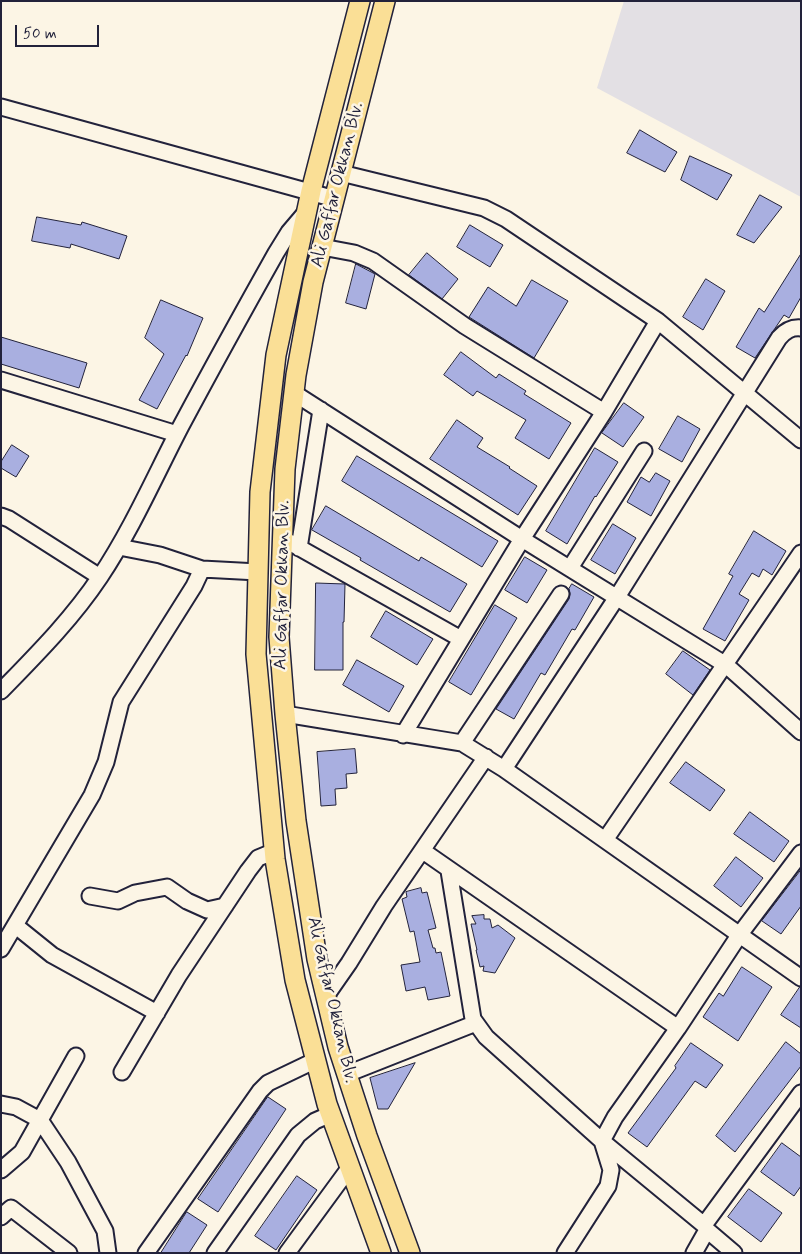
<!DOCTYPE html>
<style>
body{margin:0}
#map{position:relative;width:802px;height:1254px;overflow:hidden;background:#fcf5e5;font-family:Mynerve,sans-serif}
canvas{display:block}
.frame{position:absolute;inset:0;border:2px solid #22223b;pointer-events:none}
.scale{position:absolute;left:15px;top:25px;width:84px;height:22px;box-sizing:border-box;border:2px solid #22223b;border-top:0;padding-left:6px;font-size:15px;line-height:18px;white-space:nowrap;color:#22223b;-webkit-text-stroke:4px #fcf5e5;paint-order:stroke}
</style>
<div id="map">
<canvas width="802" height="1254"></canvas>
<div class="frame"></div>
<div class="scale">50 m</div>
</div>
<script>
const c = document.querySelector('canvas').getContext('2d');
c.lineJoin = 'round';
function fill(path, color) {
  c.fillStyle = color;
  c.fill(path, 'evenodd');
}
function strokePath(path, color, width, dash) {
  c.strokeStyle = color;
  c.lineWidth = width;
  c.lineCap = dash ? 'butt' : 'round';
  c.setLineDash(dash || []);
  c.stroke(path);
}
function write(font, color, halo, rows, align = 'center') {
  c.font = font + ' Mynerve,sans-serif';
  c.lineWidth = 5;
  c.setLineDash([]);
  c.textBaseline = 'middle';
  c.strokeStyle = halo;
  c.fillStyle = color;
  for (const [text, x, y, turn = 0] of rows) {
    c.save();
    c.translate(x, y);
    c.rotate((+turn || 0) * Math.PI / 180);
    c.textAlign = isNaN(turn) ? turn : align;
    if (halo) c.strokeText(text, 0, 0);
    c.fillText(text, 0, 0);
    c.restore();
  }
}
const built = new Path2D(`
 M 624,1 L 801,1 L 801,197 L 597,88 Z`);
const building = new Path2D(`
 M 640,130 L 677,152 L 665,172 L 627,153 Z
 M 690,156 L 732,175 L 717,200 L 681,180 Z
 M 760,195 L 782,207 L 754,243 L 737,235 Z
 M 37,217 L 81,225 L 82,222 L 127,236 L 119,259 L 71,244 L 70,248 L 32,241 Z
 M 470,225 L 503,245 L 490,267 L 457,247 Z
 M 427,253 L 458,279 L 442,299 L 409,275 Z
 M 801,254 L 801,297 L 789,318 L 784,315 L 755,358 L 736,347 L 759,308 L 764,312 Z
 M 356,264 L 375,274 L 366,309 L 346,303 Z
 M 706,279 L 725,291 L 703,330 L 683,317 Z
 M 532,280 L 568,301 L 534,358 L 469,317 L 488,287 L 516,306 Z
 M 161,300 L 203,318 L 187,356 L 186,355 L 157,409 L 139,400 L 164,354 L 145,338 Z
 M 1,337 L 87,363 L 79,388 L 1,364 Z
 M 461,352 L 496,378 L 499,374 L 526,391 L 524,394 L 571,423 L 549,459 L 515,438 L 526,420 L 477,391 L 473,396 L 444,375 Z
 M 624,403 L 644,417 L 623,447 L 602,433 Z
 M 678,416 L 700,429 L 682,462 L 659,449 Z
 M 457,420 L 483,438 L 477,447 L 510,467 L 509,468 L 537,486 L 518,515 L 430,459 Z
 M 12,445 L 29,456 L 16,477 L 1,468 L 1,462 Z
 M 595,448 L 618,462 L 596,497 L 595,496 L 567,544 L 546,531 Z
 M 357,456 L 498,541 L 482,567 L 342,481 Z
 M 656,473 L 670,481 L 651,516 L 627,502 L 641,477 L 649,482 Z
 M 326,506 L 419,561 L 421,557 L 467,584 L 450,612 L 360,560 L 361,558 L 312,530 Z
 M 613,524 L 636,538 L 615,574 L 591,560 Z
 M 754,531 L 786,551 L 772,575 L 763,569 L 759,577 L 752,573 L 739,594 L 749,600 L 725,641 L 703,629 L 733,576 L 729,574 Z
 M 525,557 L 547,570 L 527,603 L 505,590 Z
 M 316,583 L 345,584 L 344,622 L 343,622 L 343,670 L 315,670 Z
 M 572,584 L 594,597 L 575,630 L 572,629 L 545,675 L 541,673 L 514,719 L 496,709 L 569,599 L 570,594 L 569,589 Z
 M 495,605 L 517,618 L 471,695 L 449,682 Z
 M 386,611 L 433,639 L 417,665 L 371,637 Z
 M 683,651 L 710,670 L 693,695 L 666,674 Z
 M 357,660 L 404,686 L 389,712 L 343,685 Z
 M 355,749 L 357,773 L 346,774 L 347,788 L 335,789 L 336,805 L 321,806 L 317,752 Z
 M 686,762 L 725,790 L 710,811 L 670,783 Z
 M 750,812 L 789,841 L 774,862 L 734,834 Z
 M 736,857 L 763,878 L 741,907 L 714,886 Z
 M 801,870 L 801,906 L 781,934 L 762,921 Z
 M 421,888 L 422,893 L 427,892 L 436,928 L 428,930 L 433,948 L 435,948 L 436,953 L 441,952 L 450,996 L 428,1000 L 425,987 L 406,991 L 401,965 L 420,962 L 414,931 L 410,932 L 402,899 L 407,897 L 406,892 Z
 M 484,915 L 484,919 L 490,919 L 492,928 L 498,925 L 515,938 L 495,973 L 483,971 L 484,966 L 480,967 L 476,950 L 477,950 L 471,924 L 476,924 L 472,916 Z
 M 742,967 L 772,987 L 738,1041 L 703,1017 L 719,993 L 723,996 Z
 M 800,987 L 801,987 L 801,1028 L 781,1015 Z
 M 786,1042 L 801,1054 L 801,1066 L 735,1152 L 716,1136 Z
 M 691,1043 L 723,1065 L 706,1088 L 695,1081 L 647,1147 L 628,1133 L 676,1068 L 675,1066 Z
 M 415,1063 L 388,1109 L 378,1109 L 370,1078 Z
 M 268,1097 L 286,1109 L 218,1212 L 198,1199 Z
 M 782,1143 L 801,1157 L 801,1186 L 794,1196 L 761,1172 Z
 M 297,1176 L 317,1190 L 276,1250 L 255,1236 Z
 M 749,1189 L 782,1213 L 761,1242 L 728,1217 Z
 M 187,1212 L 207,1225 L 189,1253 L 161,1253 Z`);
const minor = new Path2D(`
 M 1,107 L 335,199
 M 341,173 L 484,208 L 506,219 L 658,321 L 801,440
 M 322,247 L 354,253 L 373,261 L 465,326 L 604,412
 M 1,380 L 177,434
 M 294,393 L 522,539 L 726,665 L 801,732
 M 1,516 L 9,519 L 100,577
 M 282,538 L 461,639
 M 119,547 L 160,555 L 202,569 L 258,572
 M 299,548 L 321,410
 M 570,568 L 644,451
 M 1,691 C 36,655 72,619 100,577 C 132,529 155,476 181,426 C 212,368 244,310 276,253 L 289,232 L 306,212
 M 285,714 L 462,743 L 504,769 L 801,978
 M 403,735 L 522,539 L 604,412 L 658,321
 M 462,743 L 561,594
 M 504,769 L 617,597 L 779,338 C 785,331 791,327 801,328
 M 605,840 L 801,553
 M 423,851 L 678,1028
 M 449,871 L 473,1019 L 486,1037 L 602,1141 L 704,1225 L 707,1230 L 734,1253
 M 90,896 L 118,901 L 135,893 L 167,887 L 187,901 L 207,910 L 225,906
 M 16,926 L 52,955 L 157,1013
 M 1,949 L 92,795 L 106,762 L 121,702 L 194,586 L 202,569
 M 326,996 L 349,963 L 384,906 L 486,757
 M 122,1072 L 179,975 L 248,871 L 258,858 L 275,851
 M 347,1074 L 476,1023
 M 1,1104 L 16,1107 L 40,1120 L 68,1162 L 105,1231 L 108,1253
 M 1,1170 L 22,1152 L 76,1056
 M 1,1217 L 11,1208 L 69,1253
 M 704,1225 L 801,1093
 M 146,1253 L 260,1091 L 268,1083 L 316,1060
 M 215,1253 L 298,1135 L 315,1121 L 331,1114
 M 287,1253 L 350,1167
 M 565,1253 L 608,1186 L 611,1170 L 602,1141 L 615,1117 L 678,1028 L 740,934 L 801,853
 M 694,1253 L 707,1230`);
const major = new Path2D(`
 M 360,1 L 311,191 L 276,355 L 260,492 L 256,654 L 275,859 L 295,980 L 327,1104 L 381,1253
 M 385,1 L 313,282 L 296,375 L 285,469 L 279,637 L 285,714 L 296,821 L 317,959 L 338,1047 L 367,1136 L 410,1253`);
const streetNames = [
 ["Ali Gaffar Okkan Blv.",338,185,-76],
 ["Ali Gaffar Okkan Blv.",283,585,-89],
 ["Ali Gaffar Okkan Blv.",331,1000,77]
];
fill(built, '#e3e0e4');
fill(building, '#a9afe0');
strokePath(building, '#22223b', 1);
strokePath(minor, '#22223b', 19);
strokePath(major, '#22223b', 22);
strokePath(minor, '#fcf5e5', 15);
strokePath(major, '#fadf96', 19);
write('18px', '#22223b', '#fcf5e5', streetNames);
</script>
